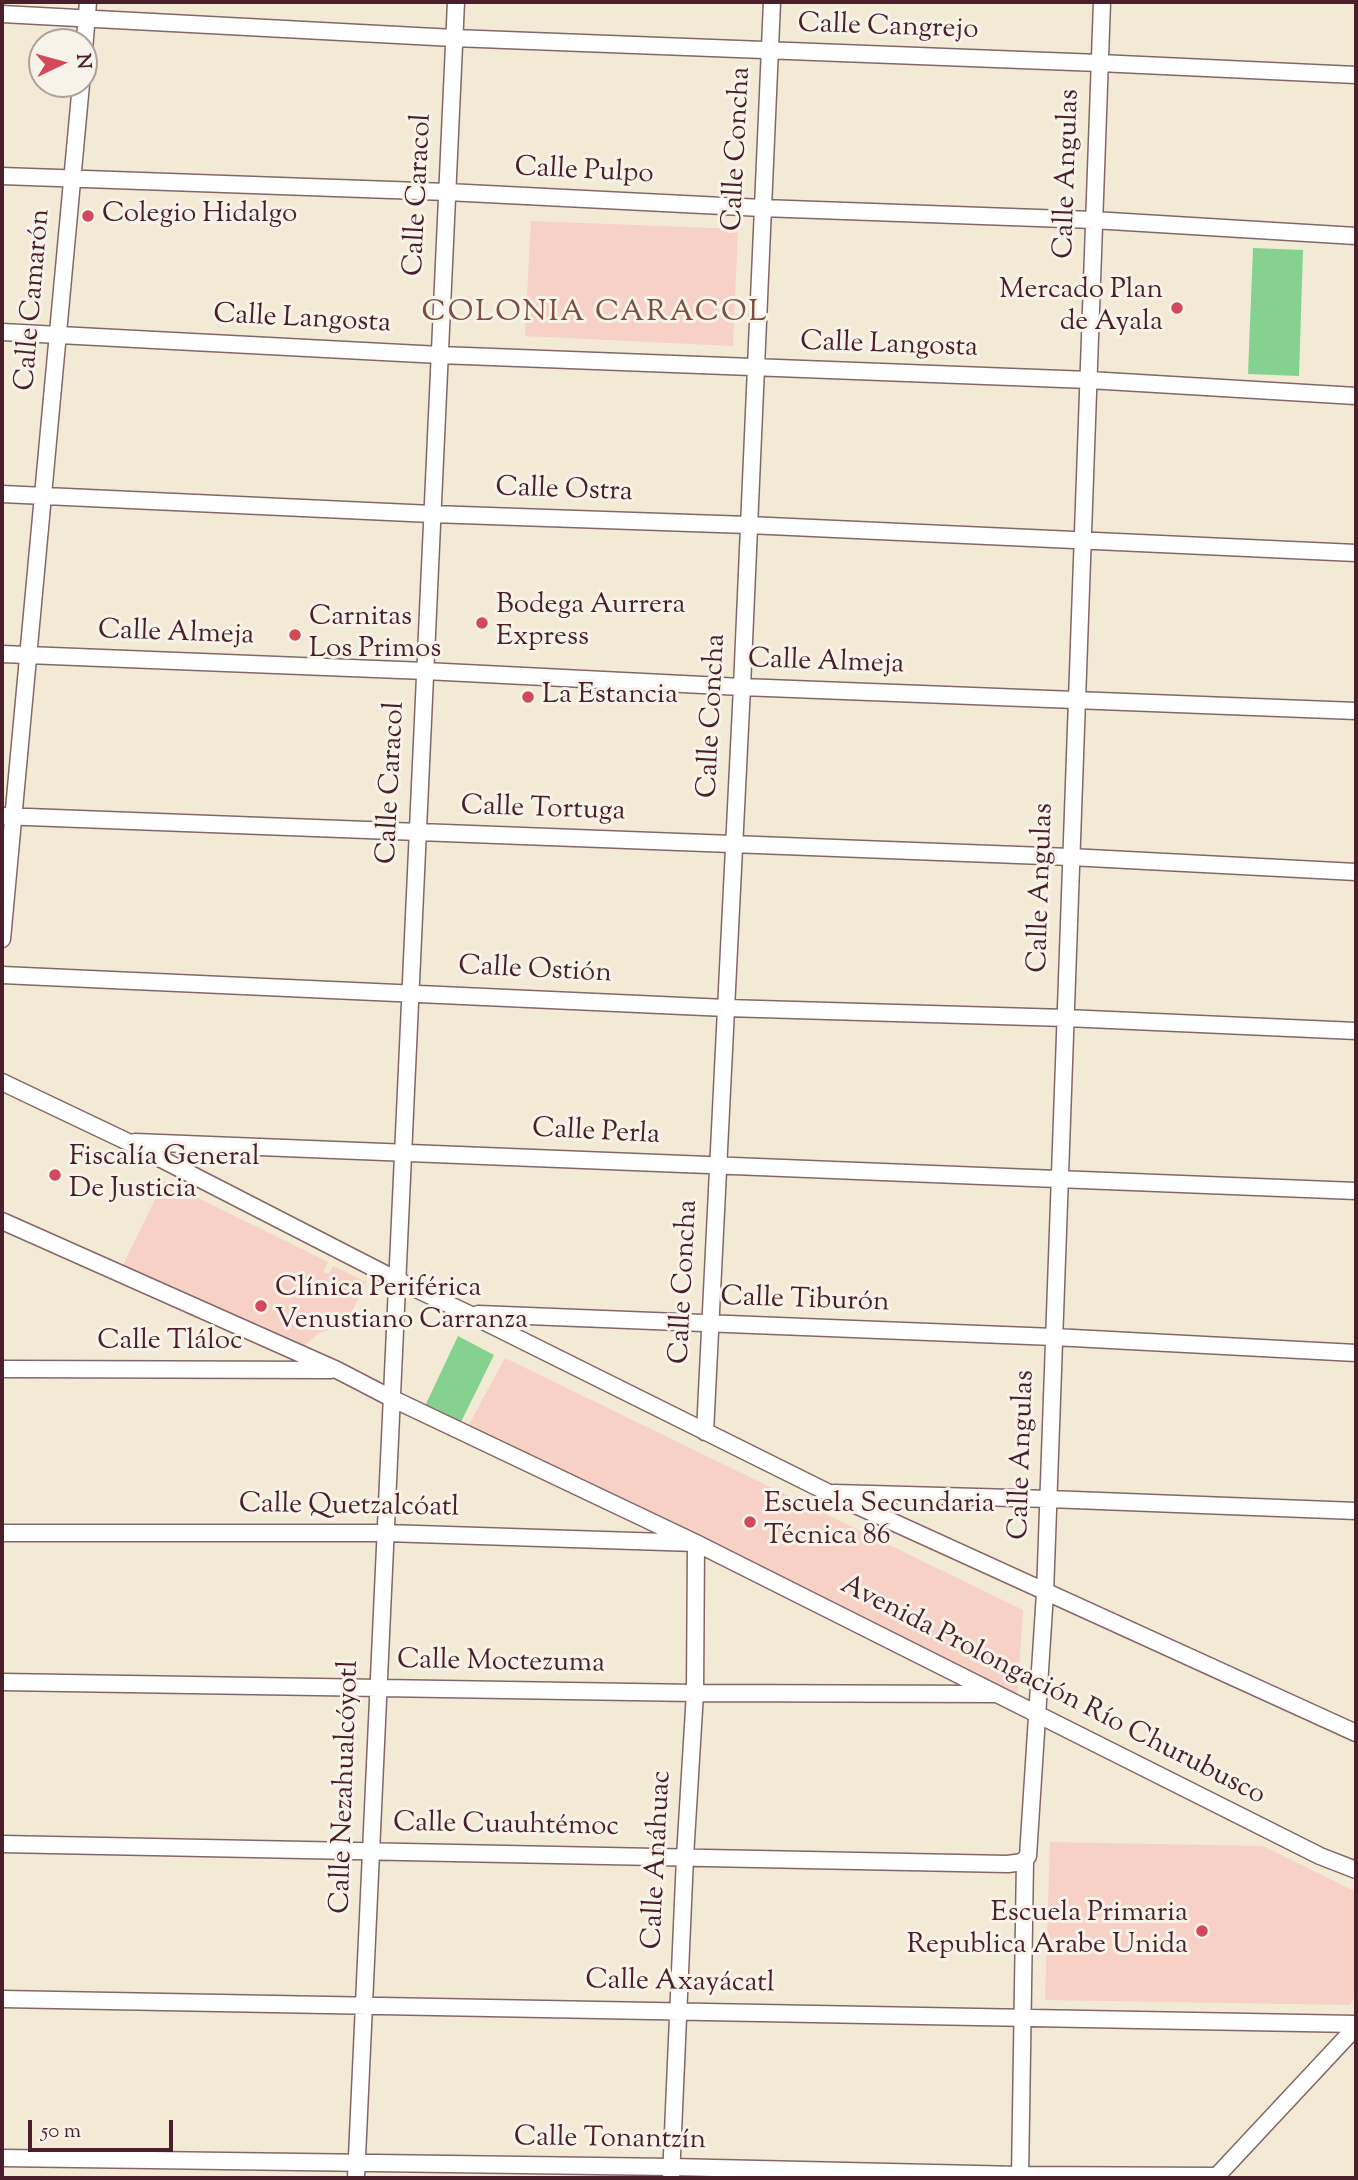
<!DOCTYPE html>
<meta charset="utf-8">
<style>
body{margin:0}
#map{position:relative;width:1358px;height:2180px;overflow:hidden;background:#f2ead5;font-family:"Sorts Mill Goudy",serif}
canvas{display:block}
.frame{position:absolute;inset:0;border:4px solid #4a1f2b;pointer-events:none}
.north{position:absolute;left:28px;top:28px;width:70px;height:70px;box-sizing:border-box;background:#f7f3e8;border:2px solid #b29e9c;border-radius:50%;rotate:85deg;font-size:19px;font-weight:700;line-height:28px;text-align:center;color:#4a1f2b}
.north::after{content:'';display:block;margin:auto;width:24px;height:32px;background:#d1495b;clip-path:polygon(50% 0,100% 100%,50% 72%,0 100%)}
.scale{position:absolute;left:28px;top:2120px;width:145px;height:32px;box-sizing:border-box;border:4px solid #4a1f2b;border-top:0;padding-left:9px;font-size:21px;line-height:24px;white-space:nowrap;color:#4a1f2b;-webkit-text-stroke:5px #f7f3e8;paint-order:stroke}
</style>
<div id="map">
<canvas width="1358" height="2180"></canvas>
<div class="frame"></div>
<div class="north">N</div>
<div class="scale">50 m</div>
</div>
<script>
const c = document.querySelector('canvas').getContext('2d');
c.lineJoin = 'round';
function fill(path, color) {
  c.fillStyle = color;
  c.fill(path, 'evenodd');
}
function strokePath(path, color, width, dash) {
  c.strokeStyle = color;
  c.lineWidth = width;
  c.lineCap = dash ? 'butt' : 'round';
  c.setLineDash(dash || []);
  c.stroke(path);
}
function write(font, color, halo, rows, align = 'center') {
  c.font = font + ' "Sorts Mill Goudy",serif';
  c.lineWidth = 6;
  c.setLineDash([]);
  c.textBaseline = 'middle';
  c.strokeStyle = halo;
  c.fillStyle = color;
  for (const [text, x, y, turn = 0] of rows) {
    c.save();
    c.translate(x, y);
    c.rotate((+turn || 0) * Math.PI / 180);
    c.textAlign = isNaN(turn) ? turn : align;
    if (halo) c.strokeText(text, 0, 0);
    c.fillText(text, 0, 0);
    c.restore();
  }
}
const built = new Path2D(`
 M 531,221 L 738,229 L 733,346 L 525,336 Z
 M 164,1181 L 328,1262 L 323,1272 L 329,1274 L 333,1266 L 366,1282 L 346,1325 L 319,1333 L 303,1347 L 284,1340 L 123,1265 Z
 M 505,1358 L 1023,1610 L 1017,1697 L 467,1428 Z
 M 1050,1842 L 1263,1846 L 1356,1892 L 1356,1997 L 1349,2005 L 1045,2000 Z`);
const green = new Path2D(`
 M 1253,248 L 1303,250 L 1299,376 L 1248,374 Z
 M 458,1336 L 494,1355 L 461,1422 L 425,1406 Z`);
const street = new Path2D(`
 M 2,14 L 454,38 L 1099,63 L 1356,75
 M 84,50 L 88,2
 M 2,176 L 447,192 L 762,208 L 1093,220 L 1356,236
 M 2,332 L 440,355 L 1089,380 L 1356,396
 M 2,494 L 432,514 L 748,525 L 1356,553
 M 2,654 L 425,671 L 742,687 L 1356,711
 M 2,816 L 1070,857 L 1356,872
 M 2,939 L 81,84
 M 2,975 L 726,1008 L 1066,1018 L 1356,1031
 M 2,1082 L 128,1142 L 397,1280 L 469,1314 L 827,1492 L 1356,1733
 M 135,1142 L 1356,1191
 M 2,1221 L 337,1370 L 391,1398 L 696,1543 L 1320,1856 L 1356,1870
 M 478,1314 L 1054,1337 L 1356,1353
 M 2,1369 L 331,1370
 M 705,1432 L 742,687 L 772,2
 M 834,1493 L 1049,1499 L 1356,1511
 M 2,1533 L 386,1533 L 696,1543 L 695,1693 L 685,1857 L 671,2178
 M 2,1682 L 695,1693 L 993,1694
 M 2,1844 L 1008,1864 L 1022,1862 L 1028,1856 L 1045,1593 L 1102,2
 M 2,1999 L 1356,2024
 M 2,2158 L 671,2167 L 1020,2175 L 1218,2176
 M 356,2178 L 456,2
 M 1020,2178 L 1025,1860
 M 1215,2178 L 1356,2027`);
const markers = [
 [88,216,7,"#d1495b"],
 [1177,308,7,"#d1495b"],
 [482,623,7,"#d1495b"],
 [295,635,7,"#d1495b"],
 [528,697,7,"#d1495b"],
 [55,1175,7,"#d1495b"],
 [261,1306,7,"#d1495b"],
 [750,1522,7,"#d1495b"],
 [1202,1931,7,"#d1495b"]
];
const streetNames = [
 ["Calle Cangrejo",888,29,2],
 ["Calle Concha",739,149,-87],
 ["Calle Pulpo",584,173,3],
 ["Calle Angulas",1069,174,-88],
 ["Calle Caracol",420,195,-87],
 ["Calle Camarón",35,300,-85],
 ["Calle Langosta",302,321,3],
 ["Calle Langosta",889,347,2],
 ["Calle Ostra",564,492,2],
 ["Calle Almeja",176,635,2],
 ["Calle Almeja",826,664,2],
 ["Calle Concha",714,716,-87],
 ["Calle Caracol",393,783,-87],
 ["Calle Tortuga",543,811,2],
 ["Calle Angulas",1043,888,-88],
 ["Calle Ostión",535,972,3],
 ["Calle Perla",596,1134,3],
 ["Calle Concha",686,1282,-87],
 ["Calle Tiburón",805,1302,2],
 ["Calle Tláloc",170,1343],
 ["Calle Angulas",1024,1455,-88],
 ["Calle Quetzalcóatl",349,1508,1],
 ["Calle Moctezuma",501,1664,1],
 ["Avenida Prolongación Río Churubusco",1052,1692,27],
 ["Calle Nezahualcóyotl",347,1787,-88],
 ["Calle Cuauhtémoc",506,1827,1],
 ["Calle Anáhuac",659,1860,-87],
 ["Calle Axayácatl",680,1984,1],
 ["Calle Tonantzín",610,2141,1]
];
const poiNames = [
 ["Colegio Hidalgo",102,216],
 ["Mercado Plan",1163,292,"right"],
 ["de Ayala",1163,324,"right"],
 ["Bodega Aurrera",496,607],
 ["Express",496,639],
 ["Carnitas",309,619],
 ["Los Primos",309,651],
 ["La Estancia",542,697],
 ["Fiscalía General",69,1159],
 ["De Justicia",69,1191],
 ["Clínica Periférica",275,1290],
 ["Venustiano Carranza",275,1322],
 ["Escuela Secundaria",764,1506],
 ["Técnica 86",764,1538],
 ["Escuela Primaria",1188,1915,"right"],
 ["Republica Arabe Unida",1188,1947,"right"]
];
const neighbourhoodNames = [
 ["COLONIA CARACOL",595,315]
];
fill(built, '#f7d1c6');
fill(green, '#85d290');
strokePath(street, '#856666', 19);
strokePath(street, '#fff', 16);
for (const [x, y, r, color] of markers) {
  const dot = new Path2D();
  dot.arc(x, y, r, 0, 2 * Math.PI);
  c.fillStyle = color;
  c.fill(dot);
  strokePath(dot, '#f7f3e8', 2.5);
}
write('28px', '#4a1f2b', '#f7f3e8', streetNames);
write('28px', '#4a1f2b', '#f7f3e8', poiNames, 'left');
c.letterSpacing = '2px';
write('30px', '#7d4f44', '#f7f3e8', neighbourhoodNames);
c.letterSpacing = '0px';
</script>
